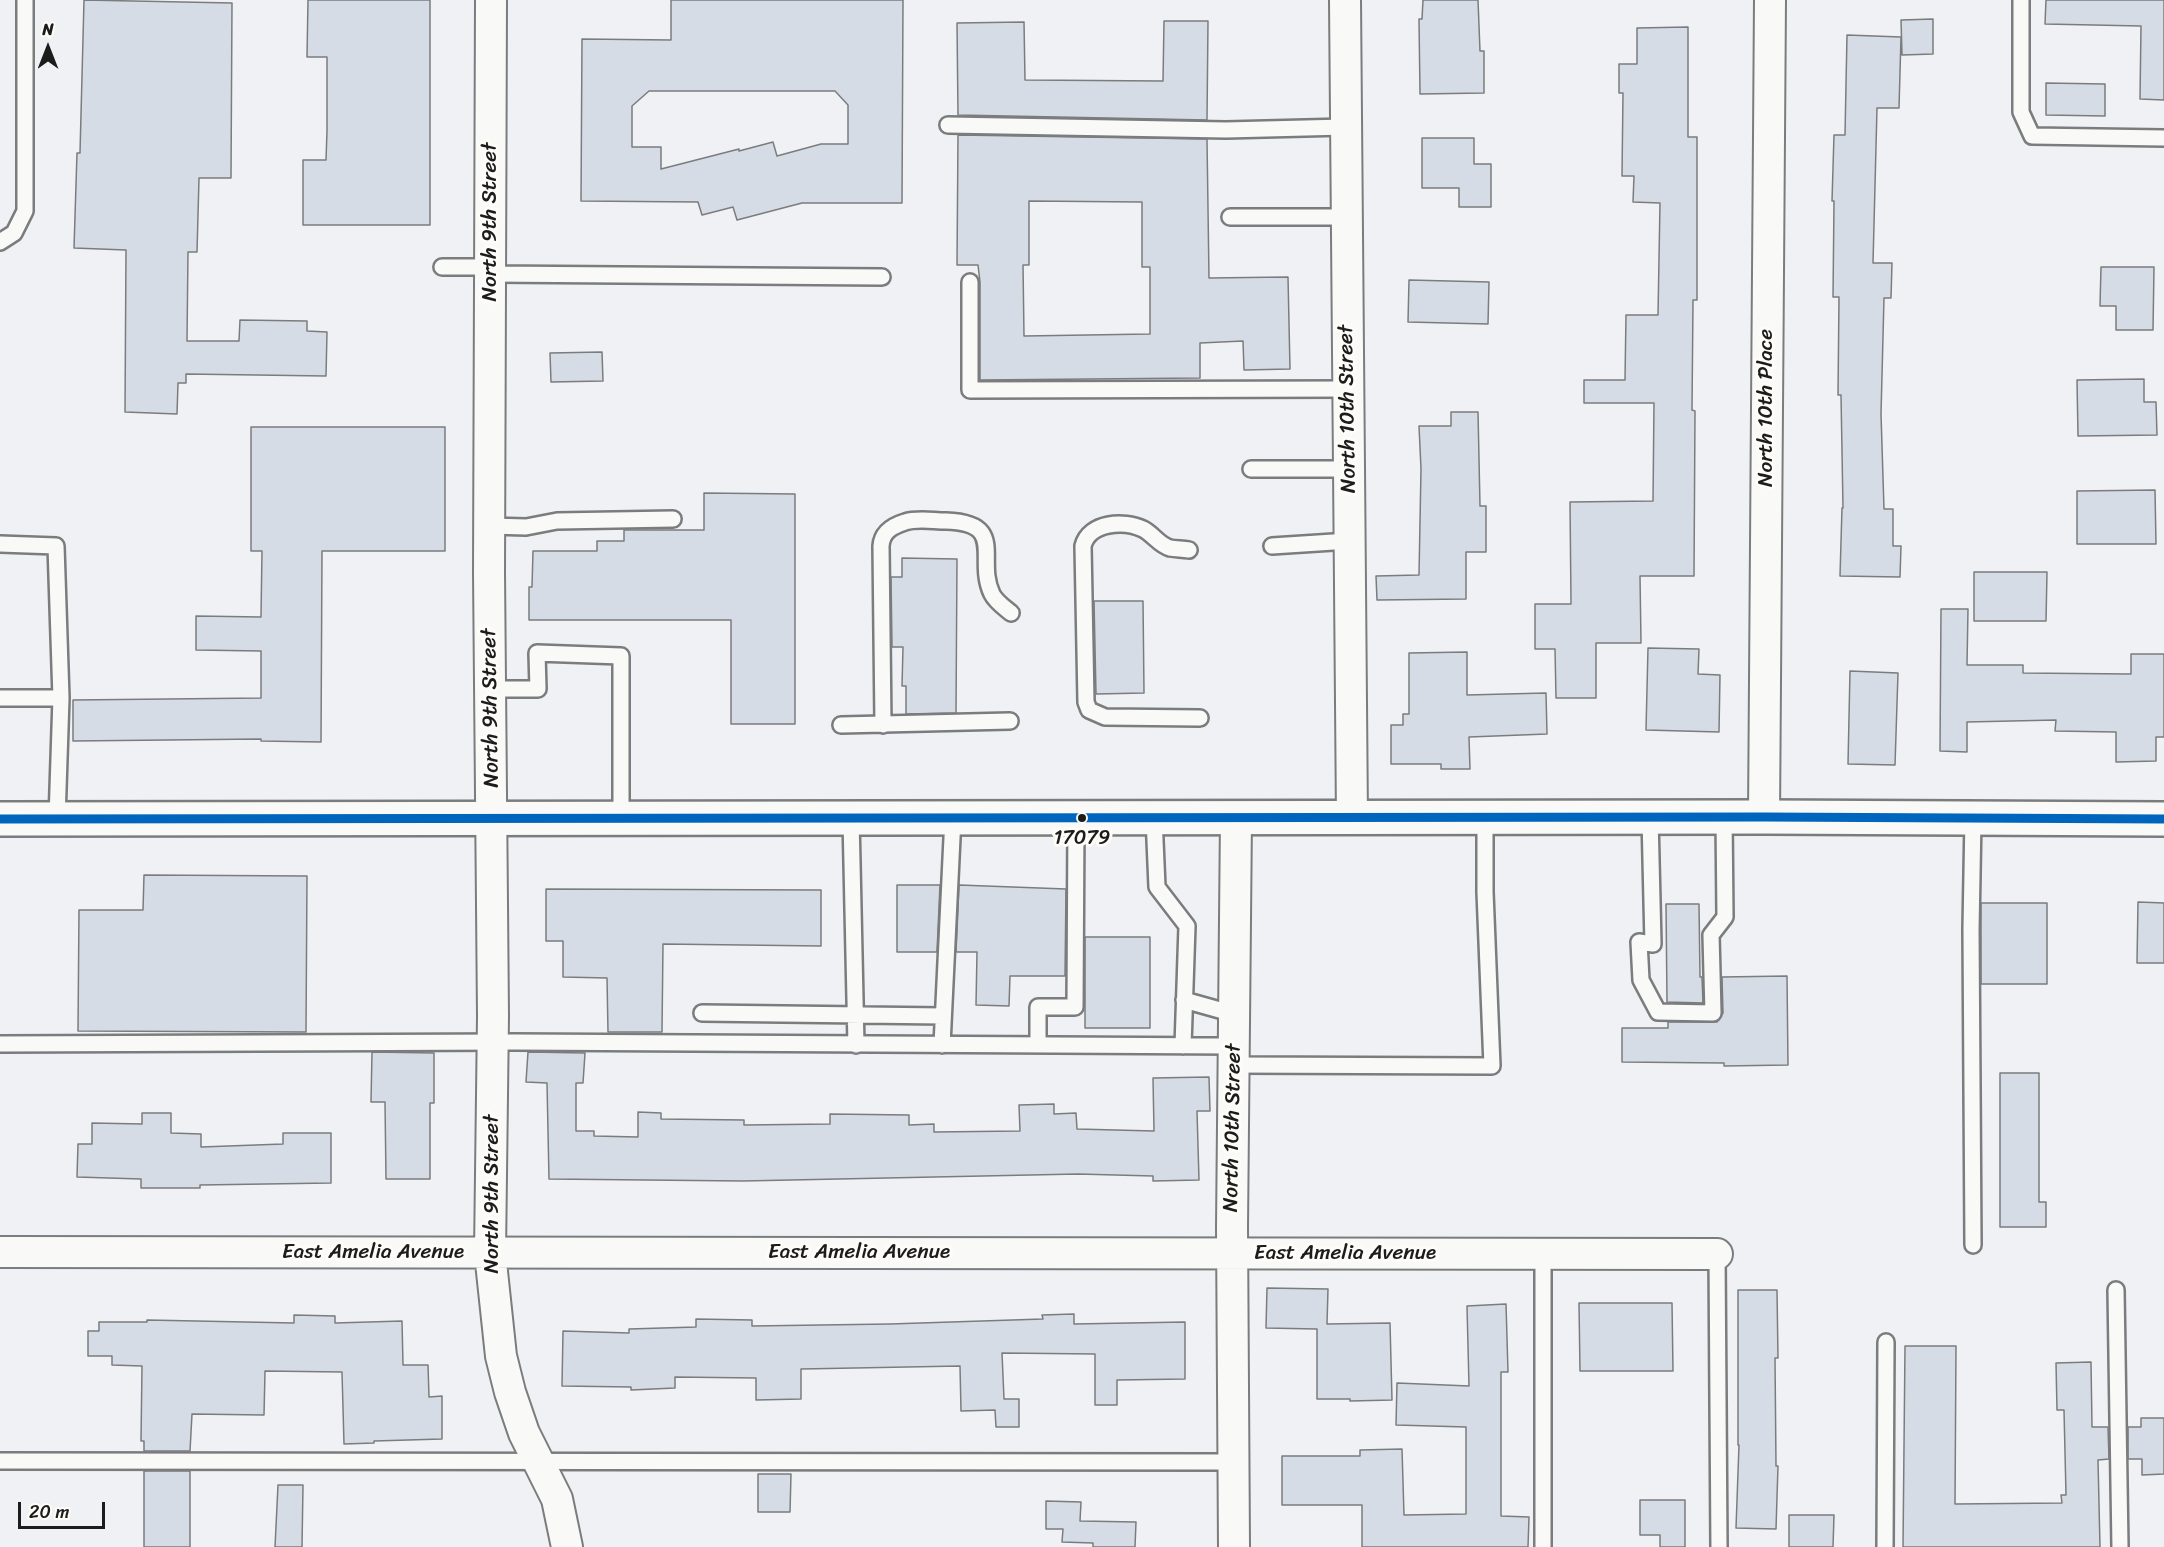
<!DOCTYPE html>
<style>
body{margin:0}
#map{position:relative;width:2164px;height:1547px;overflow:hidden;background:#eff1f4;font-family:Sriracha,sans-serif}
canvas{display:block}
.north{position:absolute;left:18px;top:18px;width:60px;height:60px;-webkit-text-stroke:4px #fdfcf7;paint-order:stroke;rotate:0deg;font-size:16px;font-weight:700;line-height:24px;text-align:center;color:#1c1c1c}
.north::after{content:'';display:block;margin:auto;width:21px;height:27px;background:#1c1c1c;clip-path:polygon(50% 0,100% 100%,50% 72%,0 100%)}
.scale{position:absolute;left:18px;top:1502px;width:87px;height:27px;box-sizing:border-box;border:3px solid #1c1c1c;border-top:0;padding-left:8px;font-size:18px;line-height:21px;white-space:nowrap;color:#1c1c1c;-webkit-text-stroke:4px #fdfcf7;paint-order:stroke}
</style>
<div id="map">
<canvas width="2164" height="1547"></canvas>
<div class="north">N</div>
<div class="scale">20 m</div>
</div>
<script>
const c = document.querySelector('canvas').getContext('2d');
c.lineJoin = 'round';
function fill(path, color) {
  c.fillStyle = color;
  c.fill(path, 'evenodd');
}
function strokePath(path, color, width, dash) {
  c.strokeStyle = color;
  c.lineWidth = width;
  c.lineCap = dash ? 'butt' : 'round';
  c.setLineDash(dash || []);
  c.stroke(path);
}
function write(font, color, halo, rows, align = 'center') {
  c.font = font + ' Sriracha,sans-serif';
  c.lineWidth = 6;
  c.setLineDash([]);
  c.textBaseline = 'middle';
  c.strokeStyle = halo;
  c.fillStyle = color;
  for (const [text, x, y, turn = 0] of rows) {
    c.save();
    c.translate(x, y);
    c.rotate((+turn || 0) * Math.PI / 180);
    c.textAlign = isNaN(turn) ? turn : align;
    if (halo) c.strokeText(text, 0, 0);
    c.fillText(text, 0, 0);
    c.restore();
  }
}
const building = new Path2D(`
 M 84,0 L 232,3 L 231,178 L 199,178 L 197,252 L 188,252 L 187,341 L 239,341 L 240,320 L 307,321 L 307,331 L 327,332 L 326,376 L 186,374 L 186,383 L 178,383 L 177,414 L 125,412 L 126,250 L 74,248 L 77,153 L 80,153 Z
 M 308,0 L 430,0 L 430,225 L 303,225 L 303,160 L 326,160 L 327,131 L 327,57 L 307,57 Z
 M 671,0 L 903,0 L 902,203 L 802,203 L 737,220 L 733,207 L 702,215 L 698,202 L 581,201 L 582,39 L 671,40 ZM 649,91 L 835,91 L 848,105 L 848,144 L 821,144 L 777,156 L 773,142 L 739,151 L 739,149 L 661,169 L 661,147 L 632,147 L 632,106 Z
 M 1423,0 L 1478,0 L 1480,51 L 1484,51 L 1484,93 L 1420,94 L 1419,19 L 1422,19 Z
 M 2046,0 L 2164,0 L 2164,100 L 2140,99 L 2141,26 L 2045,24 Z
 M 1933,19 L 1933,54 L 1902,55 L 1901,20 Z
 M 1164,21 L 1208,21 L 1207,120 L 958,115 L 957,23 L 1024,22 L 1025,80 L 1163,81 Z
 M 1688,27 L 1688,137 L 1697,137 L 1697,300 L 1693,300 L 1692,410 L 1695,411 L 1694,576 L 1640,576 L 1641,643 L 1596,643 L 1596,698 L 1556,698 L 1555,649 L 1535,649 L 1535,604 L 1571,604 L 1570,502 L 1653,501 L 1654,403 L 1584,403 L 1584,380 L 1625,380 L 1626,315 L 1658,315 L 1660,203 L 1633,202 L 1634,176 L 1622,176 L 1623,93 L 1619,93 L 1619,64 L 1637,64 L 1637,28 Z
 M 1847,35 L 1901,37 L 1899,108 L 1877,108 L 1873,263 L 1892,263 L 1891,298 L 1884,298 L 1881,414 L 1884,509 L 1893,509 L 1893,546 L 1901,546 L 1900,577 L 1840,576 L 1842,508 L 1843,508 L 1841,395 L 1838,395 L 1839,297 L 1833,297 L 1834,201 L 1832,201 L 1834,135 L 1845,135 Z
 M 2046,83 L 2105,84 L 2105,116 L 2046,115 Z
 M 958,135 L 1207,139 L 1209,278 L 1288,277 L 1290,369 L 1244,370 L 1243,341 L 1200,343 L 1200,378 L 980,380 L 980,282 L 978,265 L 957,265 ZM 1029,201 L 1142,202 L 1142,267 L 1150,267 L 1150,334 L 1024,336 L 1023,265 L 1029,265 Z
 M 1422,138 L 1474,138 L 1474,164 L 1491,164 L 1491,207 L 1459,207 L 1459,188 L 1422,188 Z
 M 2101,267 L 2154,267 L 2153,330 L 2116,330 L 2116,306 L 2100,306 Z
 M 1409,280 L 1489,282 L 1488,324 L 1408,322 Z
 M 602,352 L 603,381 L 551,382 L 550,353 Z
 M 2144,379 L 2144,402 L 2156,402 L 2157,435 L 2078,436 L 2077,380 Z
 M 1451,412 L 1478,412 L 1480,506 L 1486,506 L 1486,552 L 1466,552 L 1466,599 L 1377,600 L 1376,576 L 1419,575 L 1421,469 L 1419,426 L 1451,426 Z
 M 251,427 L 445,427 L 445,551 L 322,551 L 321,742 L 261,741 L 261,739 L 73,741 L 73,700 L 261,698 L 261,651 L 196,650 L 196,616 L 261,617 L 262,551 L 251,551 Z
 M 2155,490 L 2156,544 L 2077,544 L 2077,491 Z
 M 704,493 L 795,494 L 795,724 L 731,724 L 731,620 L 529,620 L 529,587 L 532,587 L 533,551 L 597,551 L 597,541 L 624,541 L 624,530 L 704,530 Z
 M 902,558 L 957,559 L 956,713 L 906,714 L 906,686 L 902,686 L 903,647 L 892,647 L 891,577 L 902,577 Z
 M 1974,572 L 2047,572 L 2046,621 L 1974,621 Z
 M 1094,601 L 1143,601 L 1144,693 L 1096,694 Z
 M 1941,609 L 1968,609 L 1967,665 L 2023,665 L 2023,673 L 2131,674 L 2131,654 L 2164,654 L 2164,737 L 2156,737 L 2156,761 L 2116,762 L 2116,732 L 2055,731 L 2056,720 L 1967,722 L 1967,752 L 1940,751 Z
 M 1648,648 L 1699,649 L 1698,674 L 1720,675 L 1719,732 L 1646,730 Z
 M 1467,652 L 1467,695 L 1546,693 L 1547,734 L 1469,737 L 1470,769 L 1441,769 L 1441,764 L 1391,764 L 1391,725 L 1403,725 L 1403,714 L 1409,714 L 1409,653 Z
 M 1850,671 L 1898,673 L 1895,765 L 1848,764 Z
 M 144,875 L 307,876 L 306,1032 L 78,1031 L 79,910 L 143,910 Z
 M 897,885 L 940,885 L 937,952 L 897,952 Z
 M 959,885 L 1066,889 L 1065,976 L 1010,976 L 1009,1006 L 976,1005 L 977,952 L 956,952 Z
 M 546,889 L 821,890 L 821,946 L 663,944 L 662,1032 L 608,1032 L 607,978 L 563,977 L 563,941 L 546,941 Z
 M 2138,902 L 2164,903 L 2164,963 L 2137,963 Z
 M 1981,903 L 2047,903 L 2047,984 L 1981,984 Z
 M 1666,904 L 1699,904 L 1700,977 L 1702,977 L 1703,1003 L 1667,1002 Z
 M 1085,937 L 1150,937 L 1150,1028 L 1085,1028 Z
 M 1787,976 L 1788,1065 L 1724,1066 L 1724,1063 L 1622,1062 L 1622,1028 L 1668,1028 L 1668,1022 L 1717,1022 L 1723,1013 L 1722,977 Z
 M 372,1052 L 434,1053 L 434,1103 L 430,1103 L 430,1179 L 386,1179 L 385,1102 L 371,1102 Z
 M 528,1052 L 585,1053 L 583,1083 L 576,1083 L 576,1131 L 594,1131 L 594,1136 L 638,1137 L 638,1112 L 661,1113 L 661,1119 L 744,1120 L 744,1125 L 830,1124 L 830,1114 L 909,1115 L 909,1125 L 934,1124 L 934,1132 L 1020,1131 L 1019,1105 L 1054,1104 L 1054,1114 L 1076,1113 L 1077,1129 L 1154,1131 L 1153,1078 L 1209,1077 L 1210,1111 L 1197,1111 L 1199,1180 L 1153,1181 L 1153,1176 L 1078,1174 L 743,1181 L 549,1179 L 547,1083 L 526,1082 Z
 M 2000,1073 L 2039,1073 L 2039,1202 L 2046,1202 L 2046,1227 L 2000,1227 Z
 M 142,1113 L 171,1113 L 171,1133 L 201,1134 L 201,1147 L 283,1144 L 283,1133 L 331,1133 L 331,1183 L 200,1185 L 200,1188 L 141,1188 L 141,1179 L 77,1177 L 78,1144 L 92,1144 L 92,1123 L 142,1124 Z
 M 1267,1288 L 1328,1289 L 1327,1324 L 1390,1323 L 1392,1400 L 1350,1401 L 1350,1399 L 1317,1399 L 1317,1329 L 1266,1328 Z
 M 1738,1290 L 1777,1290 L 1778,1358 L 1775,1358 L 1776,1466 L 1778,1466 L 1776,1529 L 1736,1528 L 1739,1445 L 1738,1445 Z
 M 1579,1303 L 1672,1303 L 1673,1371 L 1580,1371 Z
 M 1506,1304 L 1508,1372 L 1501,1372 L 1501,1516 L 1529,1517 L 1528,1547 L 1362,1547 L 1362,1505 L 1282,1505 L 1282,1456 L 1360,1456 L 1360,1450 L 1402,1449 L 1404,1515 L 1466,1514 L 1466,1427 L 1396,1425 L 1397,1383 L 1469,1386 L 1467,1306 Z
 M 1074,1314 L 1074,1324 L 1185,1322 L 1185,1379 L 1117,1380 L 1117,1405 L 1095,1405 L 1095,1354 L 1002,1353 L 1004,1399 L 1019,1399 L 1019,1427 L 996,1427 L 995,1410 L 961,1411 L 960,1366 L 801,1369 L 801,1399 L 756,1400 L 756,1378 L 675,1377 L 675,1388 L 631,1390 L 631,1387 L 562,1386 L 563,1331 L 629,1333 L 629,1329 L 696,1327 L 696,1319 L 752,1320 L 752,1326 L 890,1324 L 1043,1319 L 1042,1315 Z
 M 294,1315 L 335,1316 L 335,1323 L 402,1321 L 403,1365 L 428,1365 L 429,1397 L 442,1396 L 442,1439 L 374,1441 L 374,1443 L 344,1444 L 342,1372 L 265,1371 L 264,1415 L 192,1414 L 190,1451 L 144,1451 L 144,1441 L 141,1441 L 142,1366 L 112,1365 L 112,1356 L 88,1356 L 88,1331 L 99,1331 L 99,1322 L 147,1322 L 147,1320 L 294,1323 Z
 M 1905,1346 L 1956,1346 L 1955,1504 L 2062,1503 L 2061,1495 L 2066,1495 L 2064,1410 L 2057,1410 L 2056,1363 L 2091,1362 L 2092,1427 L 2108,1427 L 2109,1459 L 2098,1460 L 2100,1547 L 1903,1547 Z
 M 2141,1418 L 2164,1418 L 2164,1474 L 2142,1475 L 2142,1459 L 2128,1459 L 2128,1427 L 2141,1427 Z
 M 144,1471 L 190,1471 L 190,1547 L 144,1547 Z
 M 758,1474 L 791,1474 L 790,1512 L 758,1512 Z
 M 278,1485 L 303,1485 L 302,1547 L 275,1547 Z
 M 1640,1500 L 1685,1500 L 1685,1547 L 1660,1547 L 1660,1535 L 1640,1535 Z
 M 1046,1501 L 1081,1502 L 1080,1521 L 1136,1522 L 1135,1547 L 1093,1547 L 1093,1543 L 1062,1542 L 1063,1529 L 1046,1529 Z
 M 1789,1515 L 1834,1515 L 1833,1547 L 1789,1547 Z`);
const lane = new Path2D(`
 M 2021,0 L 2021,112 L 2032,136 L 2164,138
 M 948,125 L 1226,130 L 1345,127
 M 1230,217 L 1346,217
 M 0,242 L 14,233 L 25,211 L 25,0
 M 442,267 L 491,267
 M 491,274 L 882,277
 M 970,282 L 970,390 L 1348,389
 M 1251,469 L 1349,469
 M 490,526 L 526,527 L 557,521 L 673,519
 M 0,544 L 56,546 L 61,698 L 57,819
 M 1272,546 L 1349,541
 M 1189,550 C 1183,549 1176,549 1170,548 C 1159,545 1153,534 1143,529 C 1124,520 1089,522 1083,546 L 1086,702 L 1089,710 L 1105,717 L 1200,718
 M 491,689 L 538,689 L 537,653 L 621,656 L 621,818
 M 0,698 L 61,698
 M 841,725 L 1010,721
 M 883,725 L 881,546 C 882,532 892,526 905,522 C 917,518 933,521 946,521 C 1008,523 975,559 992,594 C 996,602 1004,607 1011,613
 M 1154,817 L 1157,887 L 1187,926 L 1183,1046
 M 1650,817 L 1653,944 L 1639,942 L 1641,980 L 1658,1012 L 1713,1013 L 1711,935 L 1725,917 L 1724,817
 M 851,818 L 856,1045
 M 1973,818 L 1971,929 L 1973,1245
 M 1184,1000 L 1234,1014
 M 702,1013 L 943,1016
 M 0,1044 L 514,1042 L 1234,1046
 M 942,1045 L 953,817
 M 1038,1045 L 1038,1007 L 1075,1007 L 1076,817
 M 1234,1065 L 1492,1066 L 1485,892 L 1485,817
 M 1543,1254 L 1543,1547
 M 1717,1254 L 1719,1547
 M 2116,1290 L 2120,1547
 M 0,1461 L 1233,1462
 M 1885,1547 L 1886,1342`);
const street = new Path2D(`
 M 491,0 L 489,572 L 493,1016 L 490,1253 L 501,1356 L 510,1392 L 524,1433 L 557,1499 L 567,1547
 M 1345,0 L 1352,818
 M 1764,817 L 1770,0
 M 0,1252 L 1717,1254
 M 1234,1547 L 1232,1227 L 1236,817`);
const secondary = new Path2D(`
 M 0,819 L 1764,817 L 2164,819`);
const bus1 = new Path2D(`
 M 0,819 L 1764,817 L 2164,819`);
const markers = [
 [1082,818,5,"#1c1c1c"]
];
const busNames = [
 ["17079",1082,839]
];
const streetNames = [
 ["North 9th Street",491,222,-90],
 ["North 10th Place",1767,408,-90],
 ["North 10th Street",1348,409,-91],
 ["North 9th Street",491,708,-91],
 ["North 10th Street",1233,1128,-89],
 ["North 9th Street",493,1194,-90],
 ["East Amelia Avenue",373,1253],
 ["East Amelia Avenue",859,1253],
 ["East Amelia Avenue",1345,1254]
];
fill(building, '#d6dce6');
strokePath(building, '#7b7c7d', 1.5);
strokePath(lane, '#7b7c7d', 20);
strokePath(street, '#7b7c7d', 34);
strokePath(secondary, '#7b7c7d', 38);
strokePath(lane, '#f9faf8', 15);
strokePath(street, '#f9faf8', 30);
strokePath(secondary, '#f9faf8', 33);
strokePath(bus1, '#0065bd', 9);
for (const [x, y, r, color] of markers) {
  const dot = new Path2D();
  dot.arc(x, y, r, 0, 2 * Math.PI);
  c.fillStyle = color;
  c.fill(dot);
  strokePath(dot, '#fdfcf7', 2);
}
write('20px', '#1c1c1c', '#fdfcf7', busNames);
write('21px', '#1c1c1c', '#fdfcf7', streetNames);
</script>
